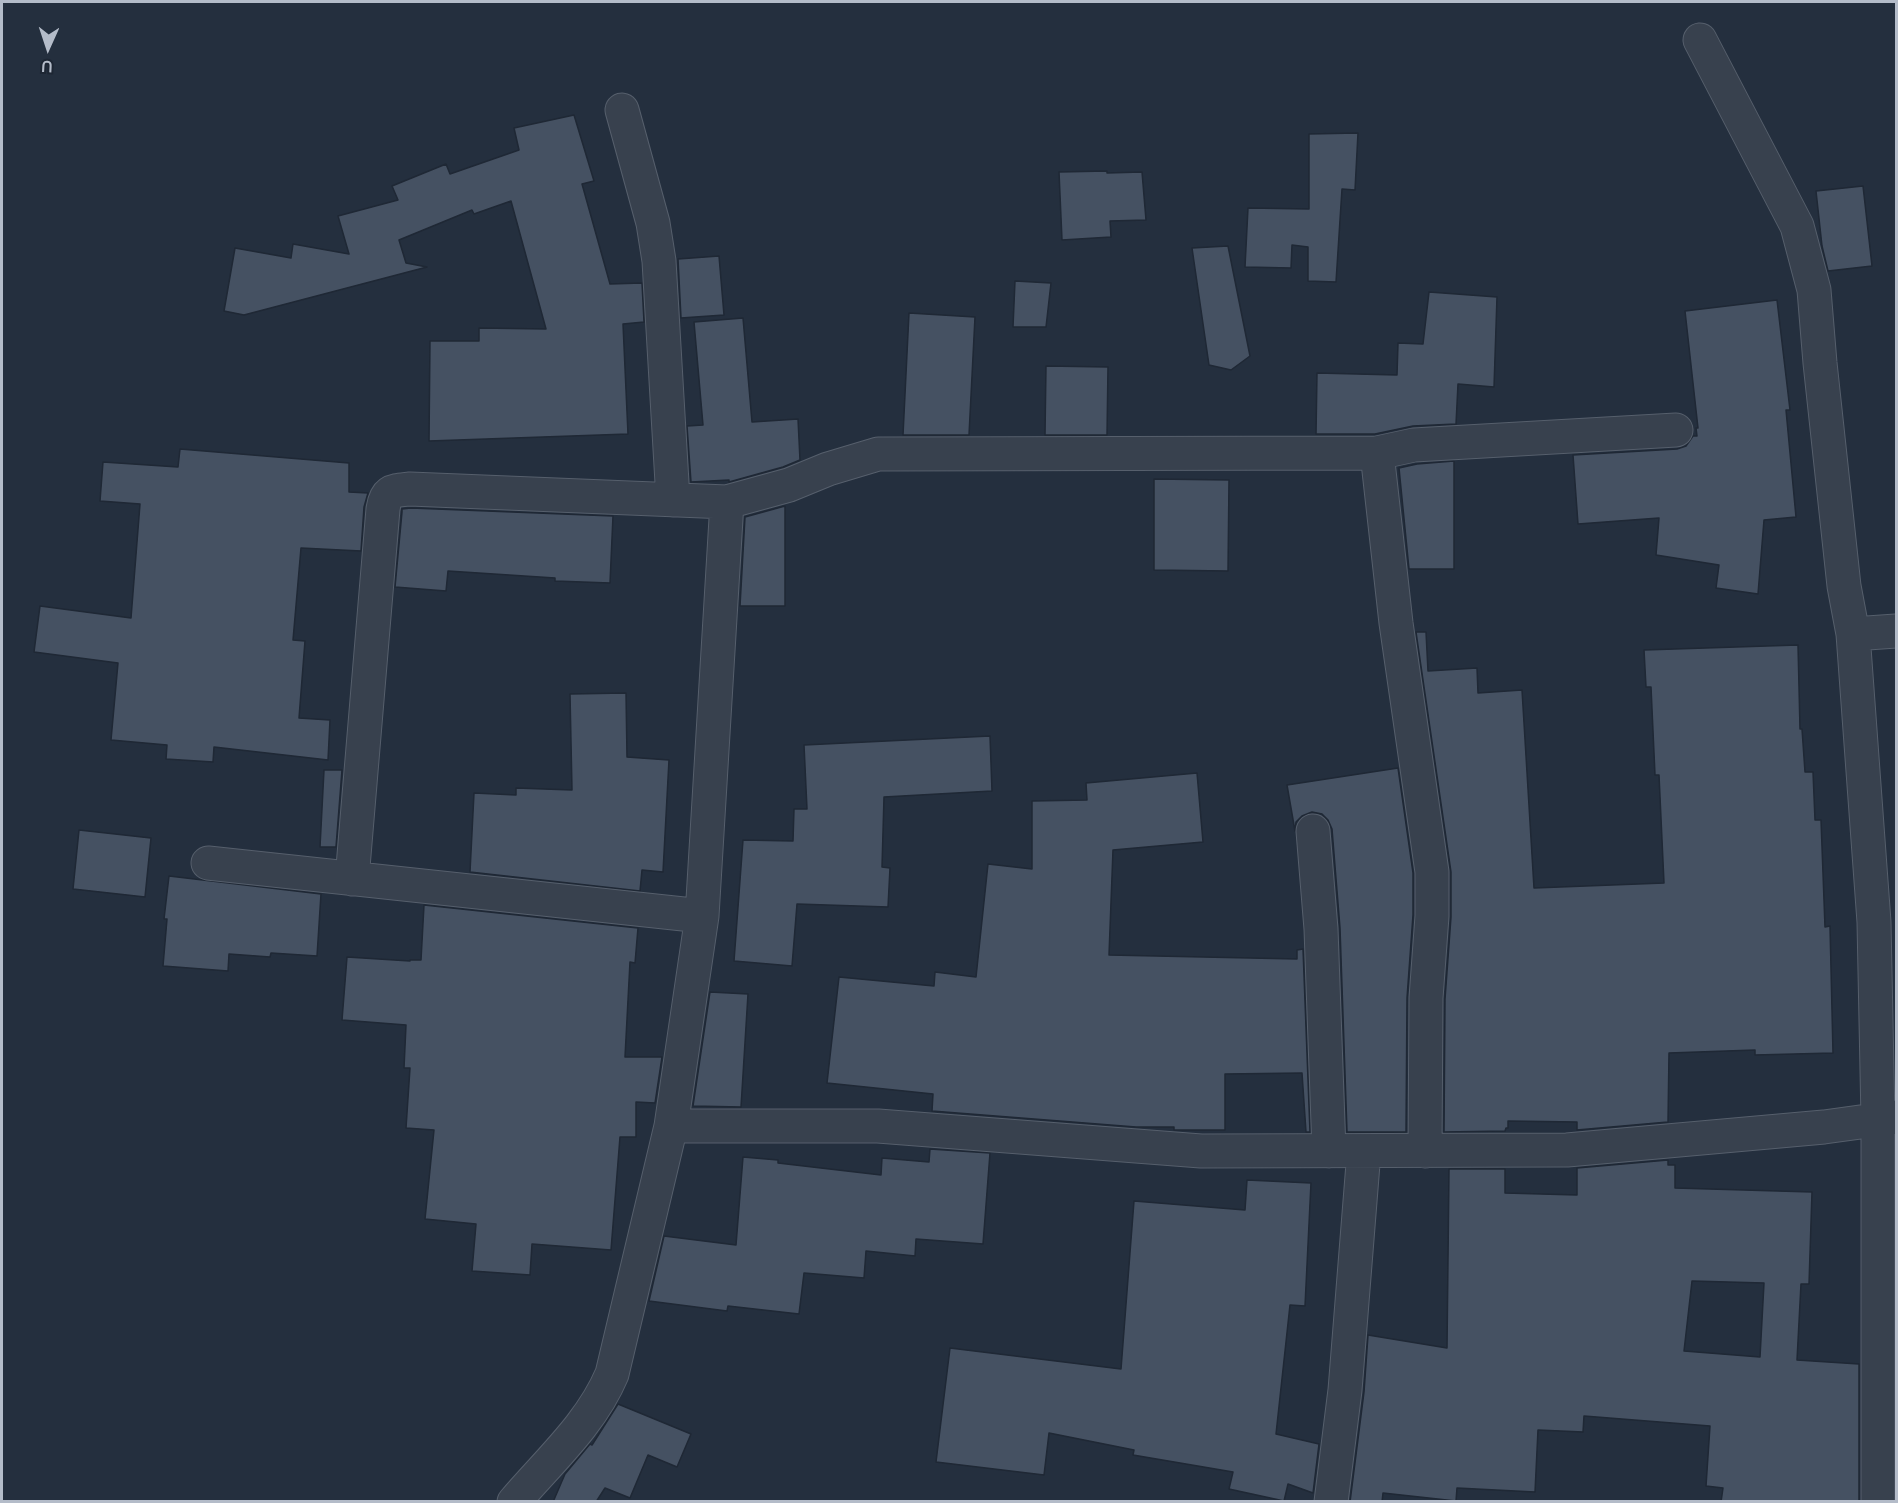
<!DOCTYPE html>
<style>
body{margin:0}
#map{position:relative;width:1898px;height:1503px;overflow:hidden;background:#242f3e;font-family:Cabin,sans-serif}
canvas{display:block}
.frame{position:absolute;inset:0;border:3px solid #b4bcc9;pointer-events:none}
.north{position:absolute;left:18px;top:18px;width:60px;height:60px;-webkit-text-stroke:4px #1d2633;paint-order:stroke;rotate:183deg;font-size:16px;font-weight:700;line-height:24px;text-align:center;color:#b4bcc9}
.north::after{content:'';display:block;margin:auto;width:21px;height:27px;background:#b4bcc9;clip-path:polygon(50% 0,100% 100%,50% 72%,0 100%)}
</style>
<div id="map">
<canvas width="1898" height="1503"></canvas>
<div class="frame"></div>
<div class="north">U</div>
</div>
<script>
const c = document.querySelector('canvas').getContext('2d');
c.lineJoin = 'round';
function fill(path, color) {
  c.fillStyle = color;
  c.fill(path, 'evenodd');
}
function strokePath(path, color, width, dash) {
  c.strokeStyle = color;
  c.lineWidth = width;
  c.lineCap = dash ? 'butt' : 'round';
  c.setLineDash(dash || []);
  c.stroke(path);
}
const building = new Path2D(`
 M 574,115 L 594,181 L 582,184 L 610,284 L 642,283 L 644,322 L 623,324 L 628,434 L 429,441 L 430,341 L 479,341 L 479,328 L 546,329 L 511,201 L 474,214 L 472,210 L 399,240 L 406,263 L 427,267 L 244,315 L 224,311 L 235,248 L 291,258 L 293,244 L 349,254 L 338,216 L 398,200 L 392,186 L 446,164 L 450,174 L 519,150 L 514,128 Z
 M 1358,133 L 1355,190 L 1342,189 L 1336,282 L 1308,281 L 1308,247 L 1292,245 L 1291,268 L 1245,267 L 1248,208 L 1309,209 L 1309,134 Z
 M 1107,171 L 1107,173 L 1142,172 L 1146,220 L 1110,221 L 1111,237 L 1062,240 L 1059,172 Z
 M 1863,186 L 1872,266 L 1828,271 L 1822,246 L 1816,191 Z
 M 1228,246 L 1250,356 L 1231,370 L 1209,365 L 1192,248 Z
 M 719,256 L 724,315 L 681,318 L 678,259 Z
 M 1015,281 L 1051,283 L 1046,327 L 1013,327 Z
 M 1429,292 L 1497,297 L 1494,387 L 1458,384 L 1456,424 L 1413,426 L 1375,434 L 1316,434 L 1317,373 L 1397,375 L 1398,343 L 1423,344 Z
 M 1777,300 L 1790,410 L 1786,410 L 1796,517 L 1764,520 L 1758,594 L 1716,588 L 1719,565 L 1656,555 L 1659,518 L 1578,524 L 1573,455 L 1677,449 L 1686,446 L 1693,436 L 1697,436 L 1696,428 L 1698,428 L 1685,311 Z
 M 909,313 L 975,317 L 969,435 L 903,435 Z
 M 743,318 L 752,422 L 798,419 L 800,460 L 783,467 L 729,482 L 729,480 L 691,482 L 687,426 L 703,425 L 694,322 Z
 M 1046,366 L 1108,367 L 1107,435 L 1045,435 Z
 M 180,449 L 349,463 L 349,492 L 368,493 L 364,507 L 361,551 L 301,548 L 293,640 L 305,641 L 299,718 L 330,720 L 328,760 L 214,747 L 213,762 L 166,759 L 167,745 L 111,740 L 118,663 L 34,652 L 40,606 L 131,618 L 140,504 L 100,501 L 103,462 L 178,467 Z
 M 1454,461 L 1454,569 L 1409,569 L 1399,468 L 1417,464 Z
 M 1154,479 L 1229,480 L 1228,571 L 1154,570 Z
 M 785,506 L 785,606 L 740,606 L 745,517 Z
 M 411,508 L 613,516 L 610,583 L 555,581 L 555,578 L 448,571 L 446,591 L 395,587 L 402,512 L 402,509 Z
 M 1416,632 L 1426,632 L 1428,671 L 1477,668 L 1478,693 L 1522,690 L 1534,888 L 1664,883 L 1659,775 L 1655,775 L 1651,687 L 1646,687 L 1644,650 L 1798,645 L 1800,729 L 1802,729 L 1805,772 L 1813,772 L 1815,820 L 1821,820 L 1825,927 L 1830,926 L 1833,1053 L 1755,1055 L 1755,1050 L 1669,1053 L 1668,1122 L 1577,1130 L 1577,1122 L 1508,1121 L 1508,1128 L 1506,1128 L 1505,1131 L 1444,1132 L 1445,999 L 1451,917 L 1451,872 Z
 M 626,693 L 627,757 L 669,760 L 663,872 L 642,870 L 640,891 L 470,872 L 474,793 L 516,795 L 516,788 L 572,790 L 570,694 Z
 M 990,736 L 992,791 L 884,797 L 882,867 L 890,868 L 888,907 L 797,904 L 792,966 L 734,961 L 743,840 L 793,841 L 794,809 L 807,809 L 804,745 Z
 M 1398,768 L 1413,873 L 1413,915 L 1407,998 L 1406,1132 L 1347,1132 L 1340,928 L 1332,829 L 1328,820 L 1322,814 L 1312,812 L 1302,816 L 1296,822 L 1295,831 L 1287,785 Z
 M 324,770 L 342,770 L 336,847 L 320,847 Z
 M 1197,773 L 1203,842 L 1113,850 L 1109,955 L 1297,959 L 1297,950 L 1303,949 L 1310,1132 L 1306,1132 L 1302,1073 L 1225,1074 L 1225,1130 L 1174,1130 L 1174,1127 L 1136,1127 L 932,1111 L 933,1094 L 827,1083 L 839,977 L 934,986 L 935,972 L 976,977 L 988,864 L 1032,869 L 1032,801 L 1087,800 L 1086,783 Z
 M 79,830 L 151,838 L 145,897 L 73,889 Z
 M 169,876 L 321,894 L 317,956 L 271,953 L 270,957 L 229,954 L 228,971 L 163,966 L 167,919 L 164,919 Z
 M 424,905 L 638,928 L 635,963 L 630,962 L 625,1057 L 662,1057 L 655,1103 L 636,1102 L 636,1137 L 620,1137 L 611,1250 L 532,1244 L 530,1275 L 472,1271 L 476,1224 L 425,1219 L 434,1130 L 406,1128 L 410,1068 L 404,1068 L 406,1025 L 342,1020 L 347,957 L 410,961 L 410,960 L 421,960 Z
 M 710,992 L 748,994 L 741,1107 L 693,1106 Z
 M 930,1149 L 990,1153 L 983,1244 L 916,1239 L 915,1256 L 866,1251 L 864,1278 L 804,1273 L 799,1314 L 728,1306 L 727,1311 L 649,1301 L 664,1236 L 736,1245 L 743,1157 L 778,1160 L 778,1163 L 881,1175 L 882,1158 L 929,1162 Z
 M 1668,1160 L 1668,1165 L 1675,1165 L 1675,1188 L 1812,1192 L 1809,1284 L 1801,1284 L 1797,1360 L 1859,1364 L 1859,1502 L 1721,1502 L 1723,1488 L 1706,1486 L 1710,1426 L 1584,1416 L 1583,1432 L 1538,1430 L 1535,1492 L 1457,1488 L 1456,1501 L 1383,1493 L 1382,1502 L 1350,1502 L 1364,1392 L 1368,1335 L 1447,1348 L 1449,1169 L 1505,1169 L 1505,1193 L 1577,1195 L 1577,1168 ZM 1692,1281 L 1764,1283 L 1760,1357 L 1684,1351 Z
 M 1247,1180 L 1311,1183 L 1305,1306 L 1290,1305 L 1276,1434 L 1319,1444 L 1313,1493 L 1288,1484 L 1284,1501 L 1229,1489 L 1233,1472 L 1133,1455 L 1134,1450 L 1049,1433 L 1044,1475 L 936,1462 L 950,1348 L 1121,1369 L 1134,1201 L 1245,1210 Z
 M 618,1404 L 691,1434 L 677,1467 L 648,1455 L 630,1498 L 605,1488 L 596,1502 L 553,1502 L 565,1474 L 590,1444 L 592,1445 Z`);
const street = new Path2D(`
 M 1700,40 L 1797,226 L 1814,290 L 1820,363 L 1844,586 L 1853,634 L 1874,922 L 1878,1120 L 1878,1502
 M 622,110 L 653,223 L 659,261 L 673,500
 M 1853,634 L 1896,631
 M 1313,831 L 1321,929 L 1329,1151
 M 208,863 L 702,916
 M 352,879 L 383,509 C 386,490 392,491 410,489 L 727,502 L 789,485 L 828,469 L 878,454 L 1377,453
 M 671,1126 L 878,1126 L 1201,1151 L 1567,1150 L 1824,1127 L 1896,1117
 M 1425,1151 L 1426,998 L 1432,916 L 1432,872 L 1396,623 L 1377,453 L 1414,445 L 1676,430
 M 514,1502 C 549,1461 591,1424 612,1374 L 671,1126 L 702,916 L 727,502
 M 1331,1502 L 1345,1390 L 1364,1151`);
fill(building, '#455162');
strokePath(building, '#1f2835', 1.5);
strokePath(street, '#565f6c', 35);
strokePath(street, '#38414e', 33);
</script>
